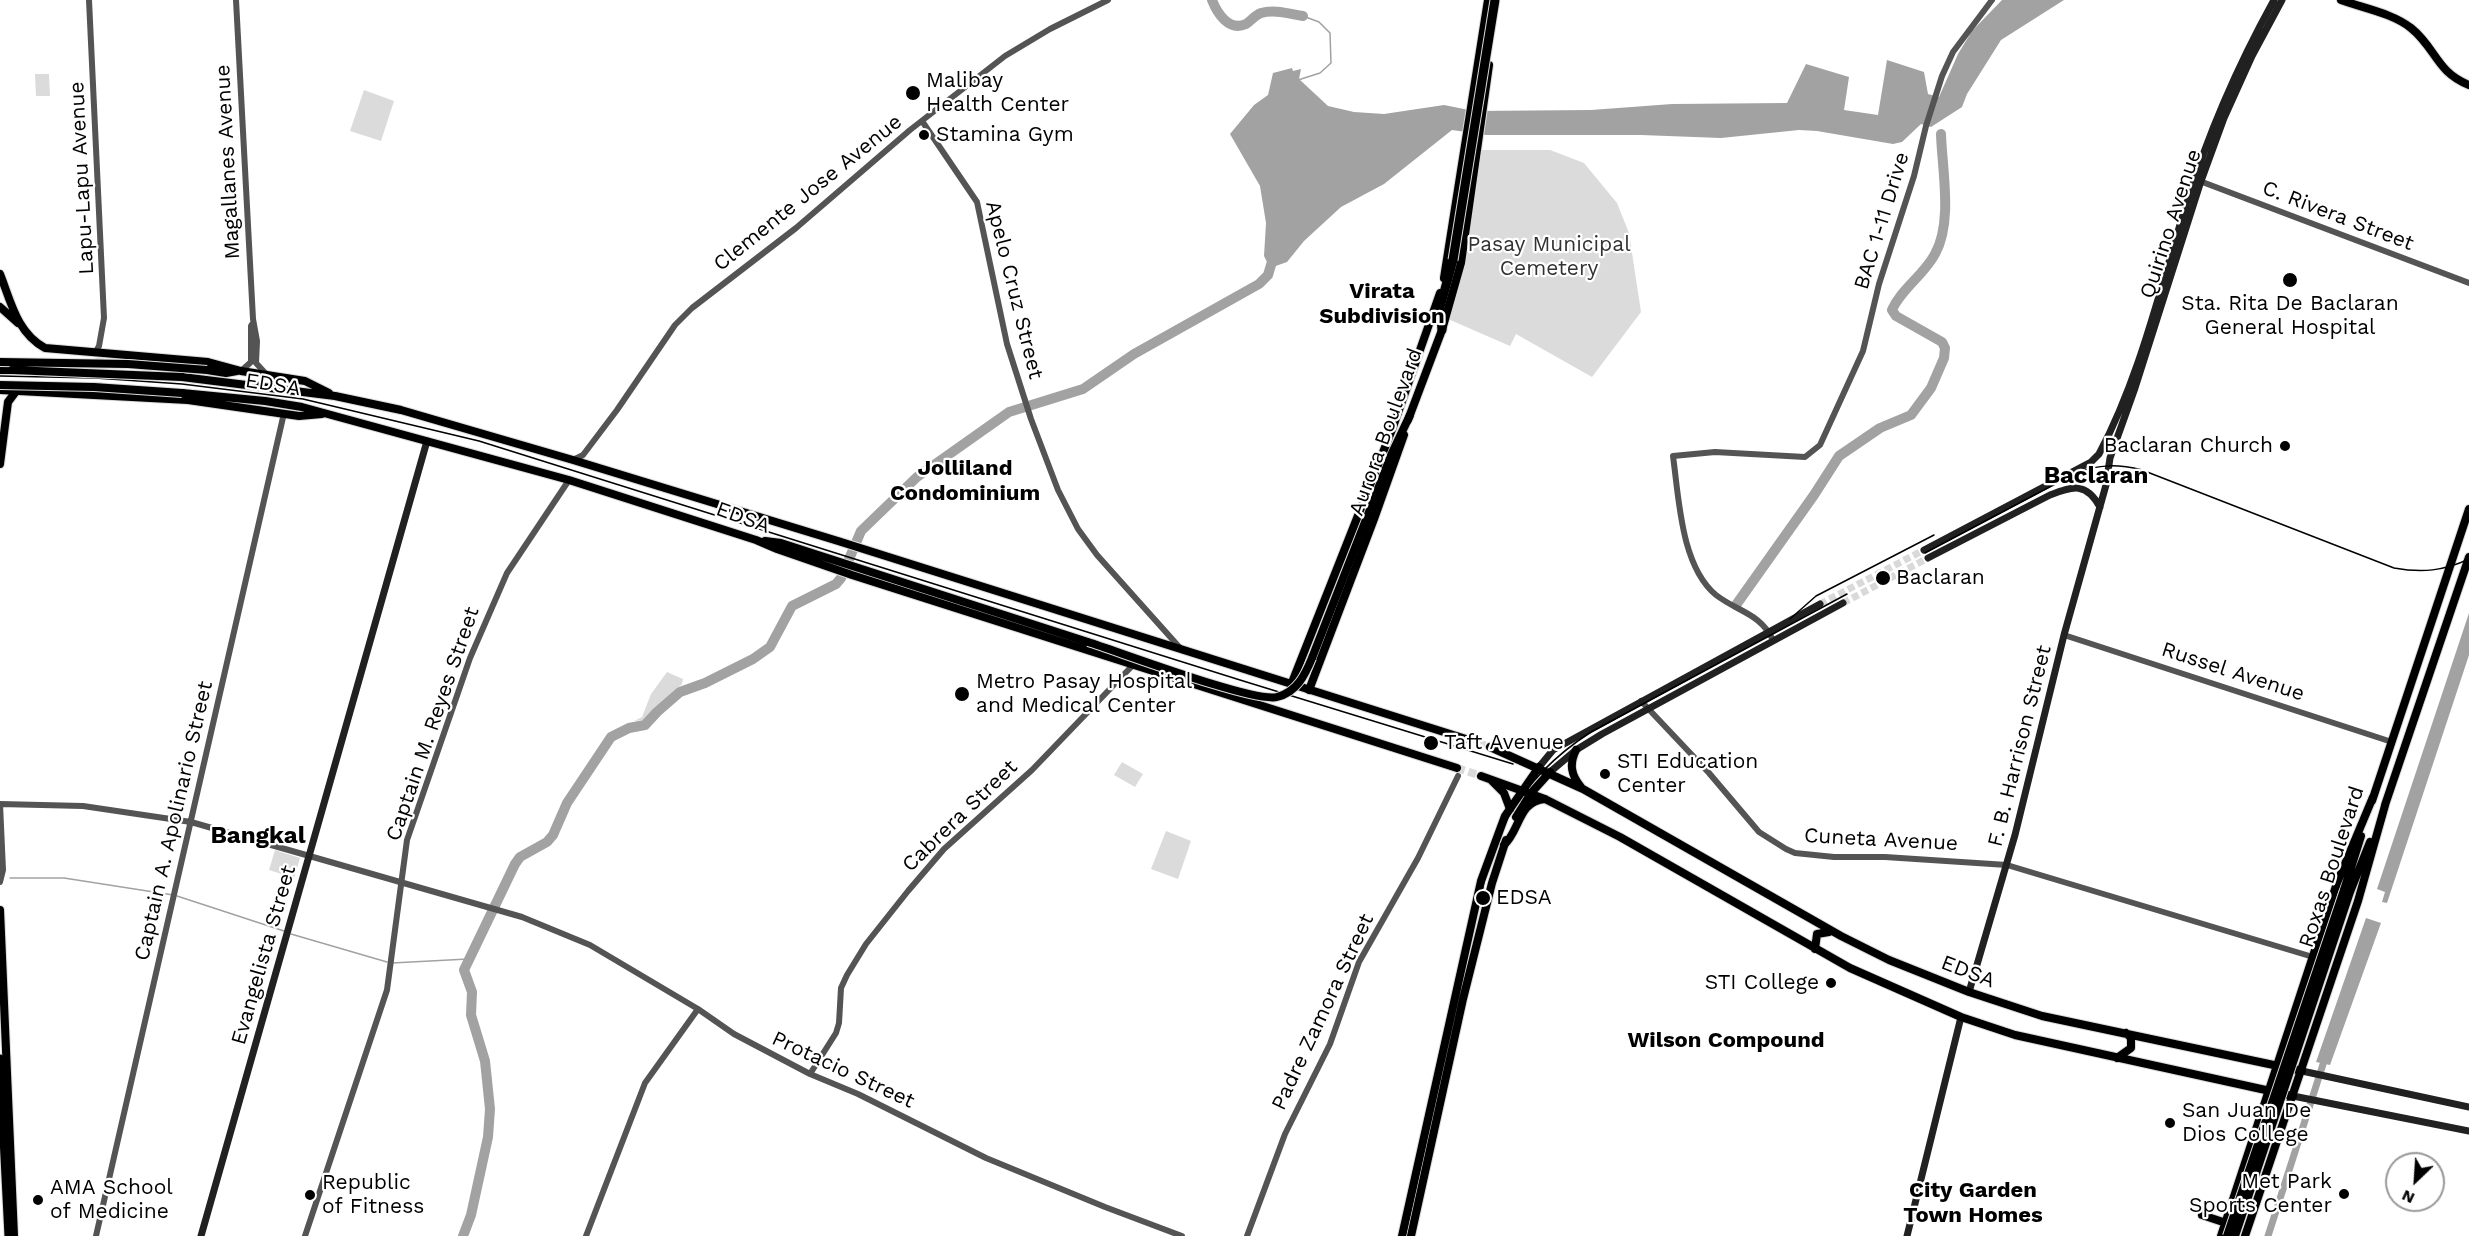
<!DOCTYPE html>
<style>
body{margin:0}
#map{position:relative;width:2469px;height:1236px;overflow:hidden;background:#fff;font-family:"Work Sans",sans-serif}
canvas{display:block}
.north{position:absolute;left:2385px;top:1152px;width:60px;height:60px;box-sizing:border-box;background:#fff;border:2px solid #999;border-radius:50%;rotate:205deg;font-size:16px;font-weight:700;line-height:24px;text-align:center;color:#000}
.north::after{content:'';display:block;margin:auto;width:21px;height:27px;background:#000;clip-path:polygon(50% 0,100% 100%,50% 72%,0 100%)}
</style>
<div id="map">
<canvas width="2469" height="1236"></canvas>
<div class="north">N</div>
</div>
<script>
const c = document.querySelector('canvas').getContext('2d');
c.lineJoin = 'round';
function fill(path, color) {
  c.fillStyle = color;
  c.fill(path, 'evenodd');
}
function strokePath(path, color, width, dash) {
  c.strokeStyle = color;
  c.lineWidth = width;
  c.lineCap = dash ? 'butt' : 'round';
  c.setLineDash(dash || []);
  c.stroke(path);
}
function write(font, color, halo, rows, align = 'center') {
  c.font = font + ' "Work Sans",sans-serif';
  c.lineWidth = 4.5;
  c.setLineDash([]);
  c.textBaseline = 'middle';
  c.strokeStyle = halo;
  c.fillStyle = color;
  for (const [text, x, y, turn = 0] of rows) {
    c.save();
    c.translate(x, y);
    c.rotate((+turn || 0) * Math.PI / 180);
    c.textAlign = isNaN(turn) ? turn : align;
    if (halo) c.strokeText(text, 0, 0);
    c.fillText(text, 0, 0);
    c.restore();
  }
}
const green = new Path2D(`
 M 35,74 L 49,74 L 50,96 L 36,96 Z
 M 364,90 L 394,101 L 381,141 L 350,131 Z
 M 1481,150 L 1550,150 L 1584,163 L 1617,203 L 1629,233 L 1641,312 L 1592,377 L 1516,334 L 1510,346 L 1448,319 L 1463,268 Z
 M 667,672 L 683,679 L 682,684 L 644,720 L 634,721 L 642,717 L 651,694 Z
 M 1122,762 L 1143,774 L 1135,787 L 1114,775 Z
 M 1166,831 L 1191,841 L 1178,879 L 1151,869 Z
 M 275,850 L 300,858 L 294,878 L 269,870 Z`);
const water = new Path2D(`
 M 2002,0 L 2064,0 L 2001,40 L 1967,94 L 1962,107 L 1931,127 L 1921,124 L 1902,142 L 1893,144 L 1817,131 L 1799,130 L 1721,138 L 1641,135 L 1486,135 L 1452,130 L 1384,184 L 1341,207 L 1304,241 L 1287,262 L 1270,268 L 1264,256 L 1266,223 L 1260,186 L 1230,134 L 1254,105 L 1268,95 L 1273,73 L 1292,68 L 1293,71 L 1301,69 L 1299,79 L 1328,106 L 1354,112 L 1384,114 L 1444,105 L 1474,111 L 1591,110 L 1672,104 L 1787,103 L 1806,64 L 1849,77 L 1844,110 L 1878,115 L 1887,60 L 1924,72 L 1928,94 L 1939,97 L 1958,54 L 1972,31 Z
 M 2469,613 L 2469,655 L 2387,903 L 2382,902 L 2385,892 L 2377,889 Z
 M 2366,918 L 2381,923 L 2330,1065 L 2316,1062 Z`);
const stream = new Path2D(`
 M 1298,80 L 1320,73 L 1331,63 L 1330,33 L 1319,22 L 1303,16
 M 10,878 L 64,878 L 173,895
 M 177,896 L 284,931
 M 291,934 L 387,962
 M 392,963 L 468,959`);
const canal = new Path2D(`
 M 2268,1236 L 2326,1055`);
const river = new Path2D(`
 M 1212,0 C 1217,13 1229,32 1246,24 C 1251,21 1255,15 1261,13 C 1274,9 1290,14 1303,16
 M 1736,605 L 1814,495 L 1839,456 L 1880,428 L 1911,415 L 1931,388 L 1944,358 L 1945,348 L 1942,342 L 1896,316 L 1892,310 C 1901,289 1924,275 1935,254 C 1953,222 1942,169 1941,134
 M 463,1236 L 471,1215 L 488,1137 L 490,1109 L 485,1061 L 471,1015 L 472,992 L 464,970 L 515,864 L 520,857 L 547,842 L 553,835 L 567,803 L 611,737 L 629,728 L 645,725 L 657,712 L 680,692 L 705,683 L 753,659 L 770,647 L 792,606 L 836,584 L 841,578 L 861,531 L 917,477 L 1009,412 L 1083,389 L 1134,354 L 1259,284 L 1268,275 L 1274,255`);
const secondaryTunnel = new Path2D(`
 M 1843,603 L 1928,558
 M 1820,604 L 1924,550`);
const trunkTunnel = new Path2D(`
 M 98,390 L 100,356
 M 1466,739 L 1490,747
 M 1457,768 L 1481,776`);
const tertiary = new Path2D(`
 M 89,0 L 104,318 L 99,346 L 95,353
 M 236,0 L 253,319 L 257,341 L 256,363 L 267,375
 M 922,121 L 977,202 L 1007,344 L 1031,419 L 1058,490 L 1078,529 L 1097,555 L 1181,649
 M 2197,180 L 2469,283
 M 241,371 L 251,362 L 251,326 L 253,323
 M 573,460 L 583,455 L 617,410 L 675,325 L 692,308 L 796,228 L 910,130 L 1005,56 L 1050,29 L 1108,0
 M 2064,635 L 2392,742
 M 1773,640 C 1760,613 1738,612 1716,595 C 1681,566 1679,499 1673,456 L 1715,452 L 1805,457 L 1820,445 L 1863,351 L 1879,284 L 1914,176 L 1926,126 L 1942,76 L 1953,52 L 1992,0
 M 1641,701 L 1709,773 L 1759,832 L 1786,849 L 1795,853 L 1834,857 L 1885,857 L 2007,865 L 2313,957
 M 0,882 L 3,870 L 0,804 L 83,806 L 191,822 L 522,917 L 590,945 L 698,1009 L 734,1034 L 810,1074 L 858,1094 L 986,1158 L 1105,1207 L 1182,1236
 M 810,1074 L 836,1033 L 839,1023 L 841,988 L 847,975 L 866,944 L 908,891 L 944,849 L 1032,770 L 1133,665
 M 96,1236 L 284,413
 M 305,1236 L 387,990 L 407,840 L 470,658 L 507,573 L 569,480
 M 586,1236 L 645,1083 L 698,1009
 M 1247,1236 L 1285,1134 L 1330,1044 L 1359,962 L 1418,858 L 1458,776`);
const secondary = new Path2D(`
 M 1924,550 L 2091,462 L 2099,454 C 2140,377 2160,288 2186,205 C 2208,134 2238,65 2274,0
 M 1928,558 L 2050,495 C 2073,486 2086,482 2100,507
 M 1539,767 L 1553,750 L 1820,604
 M 1550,772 L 1576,750 L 1602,734 L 1843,603
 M 1969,992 L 2015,835 L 2064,635 L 2106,485 L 2110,458 L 2135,388 L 2201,181 L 2224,118 L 2252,56 L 2282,0
 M 2302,1071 L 2469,1107
 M 2293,1096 L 2469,1131
 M 201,1236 L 427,441
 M 1907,1236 L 1961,1017`);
const primary = new Path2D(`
 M 2341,0 C 2363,8 2392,13 2411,28 C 2436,48 2436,72 2469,85
 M 1444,278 L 1488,0
 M 1408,420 L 1442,330 L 1461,263 L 1489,65
 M 0,464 L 8,402 L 17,390
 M 1291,685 L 1393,427 L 1440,293
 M 1309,690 L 1374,519 L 1404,435
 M 1516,817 L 1531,793 L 1550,772
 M 0,910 L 14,1236
 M 1402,1236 L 1481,881 L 1505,816 L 1539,767
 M 1411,1236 L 1463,999 L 1492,883 L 1506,840`);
const trunk = new Path2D(`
 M 0,274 C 11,302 17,333 45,348 L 208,362 L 241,371 L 305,381 L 329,393
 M 0,307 L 18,323
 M 0,370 L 12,370
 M 207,370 L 226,373 L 237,371
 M 182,377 L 335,396 L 401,410 L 573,460 L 838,541 L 1466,739
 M 0,390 L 188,400 L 299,416 L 322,414
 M 182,393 L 265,401 L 302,407 L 569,480 L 756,540 L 777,549 L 852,575 L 1457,768
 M 765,541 L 781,543 L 1088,642
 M 1312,658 L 1392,453 L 1410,415
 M 1490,747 L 1583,789 L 1841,936 L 1889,960 L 1969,992 L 2042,1016 L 2302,1071
 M 1576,750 C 1569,764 1571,775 1581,787
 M 1481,776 L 1545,799 L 1620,837 L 1850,968 L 1961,1017 L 2015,1035 L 2293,1096
 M 1492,781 L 1504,793 L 1510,809
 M 2372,801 L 2469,509
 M 2385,805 L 2469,557
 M 1504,845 C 1520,831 1518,801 1545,799
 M 2344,890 L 2361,836
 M 2350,892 L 2370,842
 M 1815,949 L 1817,934 L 1829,932
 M 2117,1058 L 2131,1048 L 2131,1038 L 2126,1033
 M 2202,1215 L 2226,1223
 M 2221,1236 L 2337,883 L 2373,797
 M 2245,1236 L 2358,901 L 2386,802`);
const motorway = new Path2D(`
 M 1442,330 L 1440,307 L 1453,260
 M 0,1059 L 9,1236`);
const tram = new Path2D(`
 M 0,376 L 95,378 L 182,384 L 303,399 L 479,441 L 1240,680 L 1513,764
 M 1925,553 L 2076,473 C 2099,464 2118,464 2142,470 L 2394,568 C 2422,573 2444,571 2469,559
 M 1790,619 L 1816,596 L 1934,535
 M 1405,1236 C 1424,1151 1442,1067 1461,982 C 1472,933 1485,859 1509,816 C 1529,781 1557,754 1591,732 L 1847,594`);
const trunkBridge = new Path2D(`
 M 0,362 L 128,364 L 207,370
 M 12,370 L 182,377
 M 0,385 L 94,387 L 182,393
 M 1088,642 C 1120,652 1254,703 1277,697 C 1297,692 1305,675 1312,658
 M 2227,1236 L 2344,890
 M 2235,1236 L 2350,892`);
const motorwayBridge = new Path2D(`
 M 1453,260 L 1495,0`);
const markers = [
 [913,93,8,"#000"],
 [924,135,6,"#000"],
 [2290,280,8,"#000"],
 [2285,446,6,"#000"],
 [1883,578,8,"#000"],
 [962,694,8,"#000"],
 [1431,743,8,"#000"],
 [1605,774,6,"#000"],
 [1483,898,8,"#000"],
 [1831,983,6,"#000"],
 [2170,1123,6,"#000"],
 [2344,1194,6,"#000"],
 [310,1195,6,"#000"],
 [38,1200,6,"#000"]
];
const poiNames = [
 ["Malibay",926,81],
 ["Health Center",926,105],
 ["Stamina Gym",936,135],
 ["Sta. Rita De Baclaran",2290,304,"center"],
 ["General Hospital",2290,328,"center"],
 ["Baclaran Church",2273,446,"right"],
 ["Baclaran",1896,578],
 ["Metro Pasay Hospital",976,682],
 ["and Medical Center",976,706],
 ["Taft Avenue",1444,743],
 ["STI Education",1617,762],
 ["Center",1617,786],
 ["EDSA",1496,898],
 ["STI College",1819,983,"right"],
 ["San Juan De",2182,1111],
 ["Dios College",2182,1135],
 ["Met Park",2332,1182,"right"],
 ["Sports Center",2332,1206,"right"],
 ["Republic",322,1183],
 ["of Fitness",322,1207],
 ["AMA School",50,1188],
 ["of Medicine",50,1212]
];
const streetNames = [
 ["Magallanes Avenue",228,162,-93],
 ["Lapu-Lapu Avenue",82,178,-93],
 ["Clemente Jose Avenue",808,193,-39],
 ["C. Rivera Street",2338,216,21],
 ["BAC 1-11 Drive",1882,221,-73],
 ["Quirino Avenue",2171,224,-72],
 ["Apelo Cruz Street",1014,290,76],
 ["EDSA",273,385,9],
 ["Aurora Boulevard",1386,432,-70],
 ["EDSA",743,518,20],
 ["Russel Avenue",2233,672,18],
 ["Captain M. Reyes Street",433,724,-71],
 ["F. B. Harrison Street",2020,746,-76],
 ["Cabrera Street",960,816,-44],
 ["Captain A. Apolinario Street",174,821,-77],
 ["Cuneta Avenue",1881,840,3],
 ["Roxas Boulevard",2332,867,-72],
 ["Evangelista Street",264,955,-74],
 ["EDSA",1968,972,21],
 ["Padre Zamora Street",1323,1012,-65],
 ["Protacio Street",843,1070,25]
];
const parkNames = [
 ["Pasay Municipal",1549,245],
 ["Cemetery",1549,269]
];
const neighbourhoodNames = [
 ["Virata",1382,292],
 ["Subdivision",1382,317],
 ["Jolliland",965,469],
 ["Condominium",965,494],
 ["Wilson Compound",1726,1041],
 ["City Garden",1973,1191],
 ["Town Homes",1973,1216]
];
const quarterNames = [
 ["Baclaran",2096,476],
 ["Bangkal",258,836]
];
fill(green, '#dbdbdb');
fill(water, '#a2a2a2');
strokePath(stream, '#a2a2a2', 1.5);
strokePath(canal, '#a2a2a2', 7);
strokePath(river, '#a2a2a2', 10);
strokePath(secondaryTunnel, '#d9d9d9', 7, [7, 3.5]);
strokePath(trunkTunnel, '#d9d9d9', 8, [8, 4]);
strokePath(primary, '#dbdbdb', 10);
strokePath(trunk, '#dbdbdb', 10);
strokePath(motorway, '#dbdbdb', 11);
strokePath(tertiary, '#545454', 6);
strokePath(secondary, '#212121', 7);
strokePath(primary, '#000', 8);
strokePath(trunk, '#000', 8);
strokePath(motorway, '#000', 9);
strokePath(tram, '#000', 1.5);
strokePath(trunkBridge, '#dbdbdb', 10, []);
strokePath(motorwayBridge, '#dbdbdb', 11, []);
strokePath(trunkBridge, '#000', 8);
strokePath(motorwayBridge, '#000', 9);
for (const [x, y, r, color] of markers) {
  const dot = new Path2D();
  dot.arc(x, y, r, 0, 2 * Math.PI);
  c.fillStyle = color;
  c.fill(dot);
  strokePath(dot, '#fff', 2);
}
write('21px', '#000', '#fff', poiNames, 'left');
write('21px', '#000', '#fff', streetNames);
write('21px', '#323232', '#fff', parkNames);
write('bold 22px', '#000', '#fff', neighbourhoodNames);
write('bold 24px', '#000', '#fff', quarterNames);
</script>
